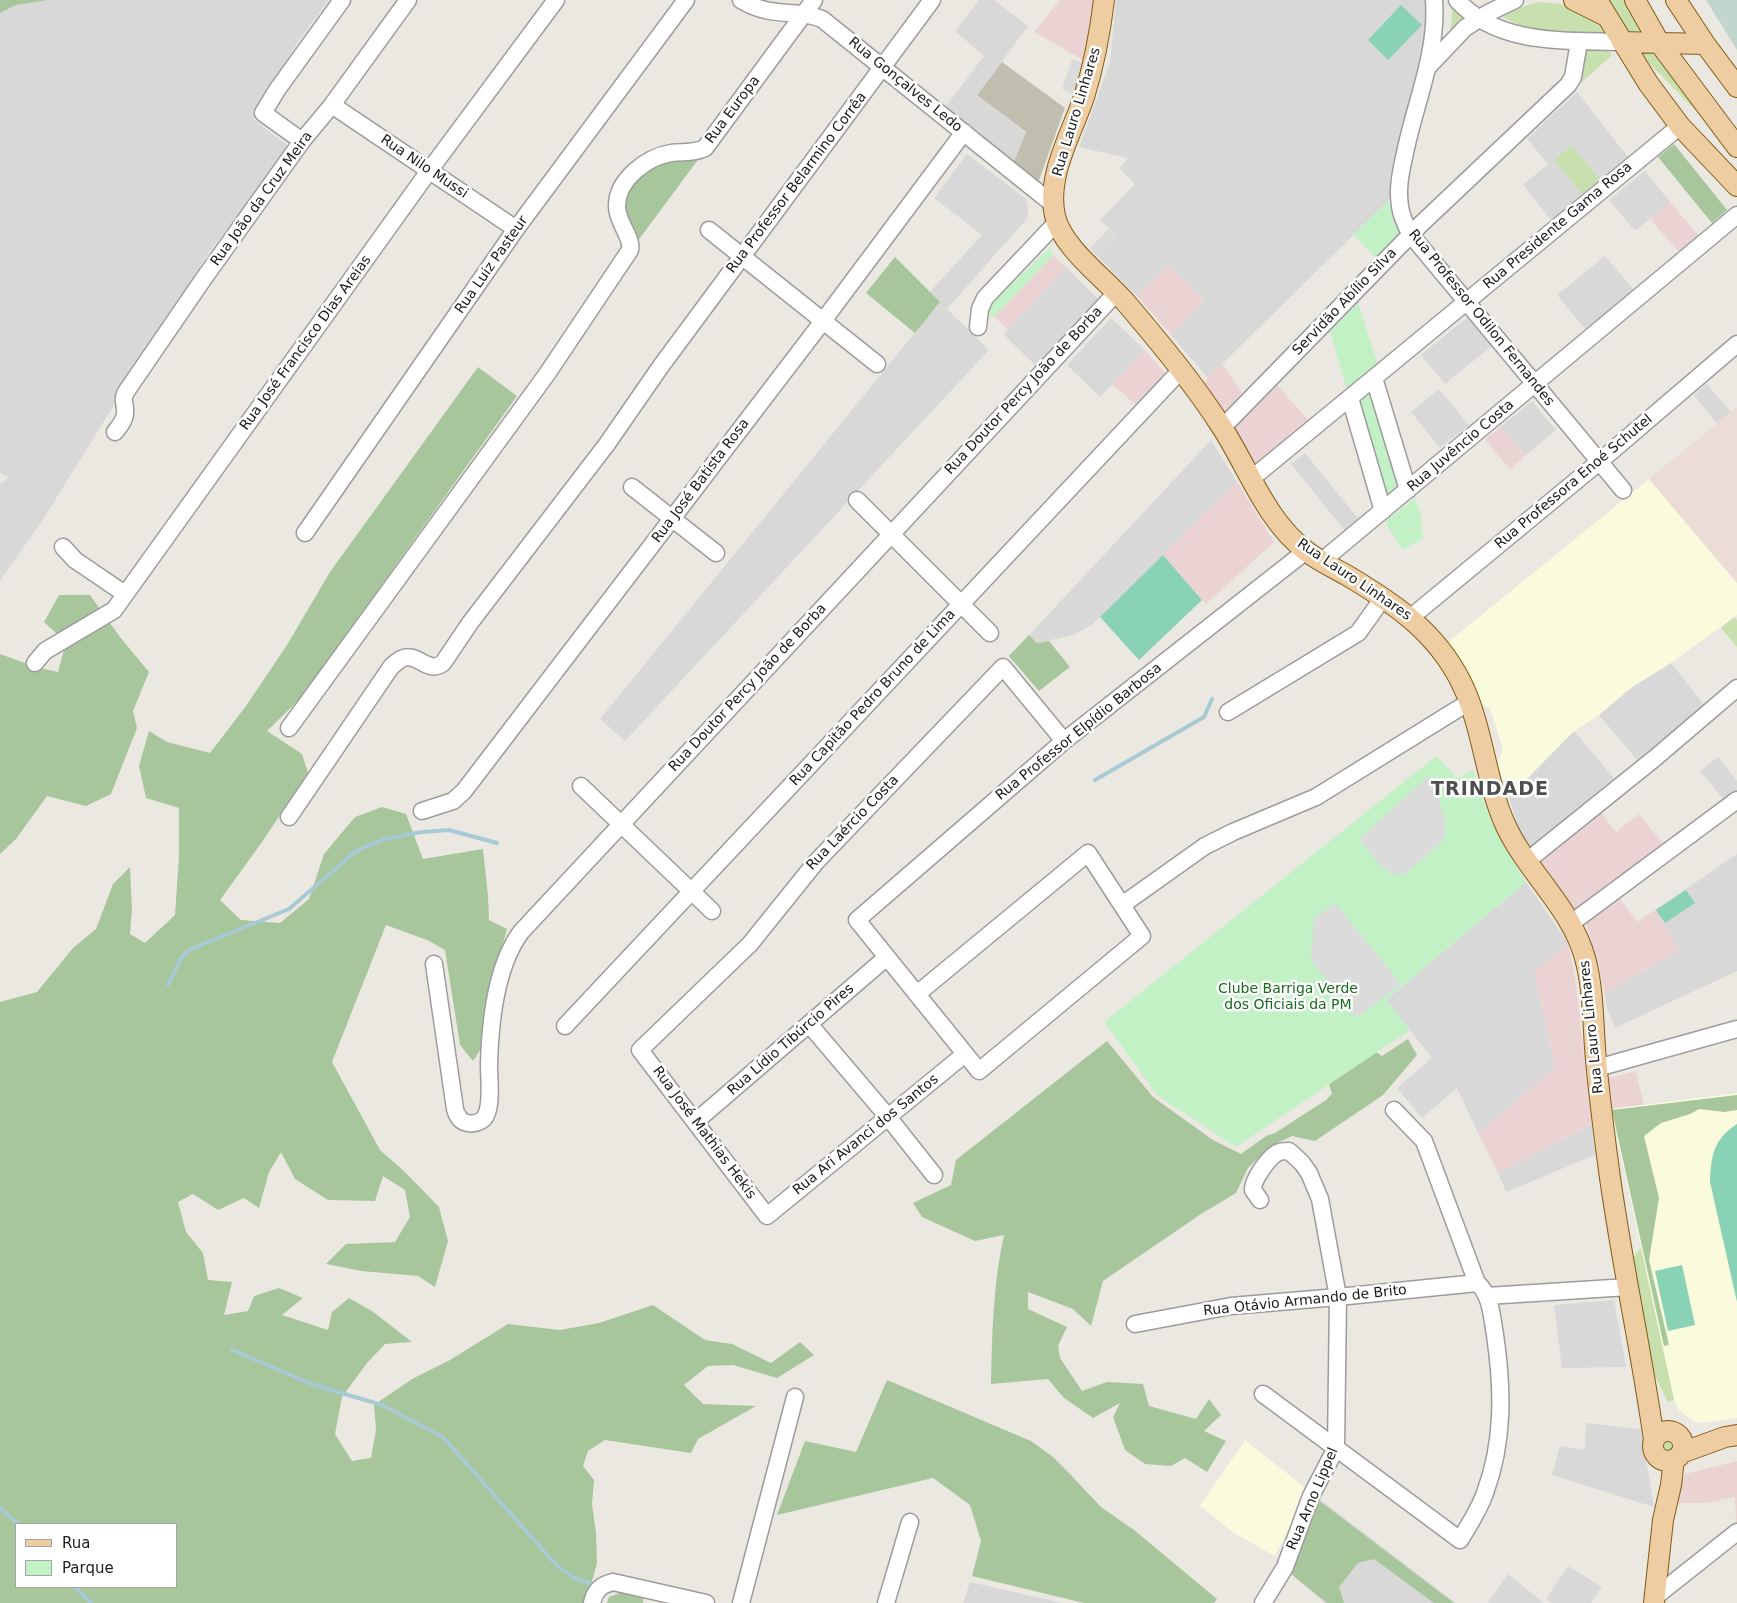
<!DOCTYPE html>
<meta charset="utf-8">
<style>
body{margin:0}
#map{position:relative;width:1737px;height:1603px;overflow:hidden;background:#ebe8e2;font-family:"DejaVu Sans",sans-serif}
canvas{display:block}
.legend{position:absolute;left:15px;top:1523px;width:162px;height:65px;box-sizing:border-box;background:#fff;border:1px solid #a4a4a4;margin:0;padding:6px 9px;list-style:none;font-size:15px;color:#1b1b1b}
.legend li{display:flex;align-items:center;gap:10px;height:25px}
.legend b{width:25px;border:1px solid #a4a4a4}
</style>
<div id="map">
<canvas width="1737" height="1603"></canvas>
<ul class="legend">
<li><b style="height:6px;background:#efcda3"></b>Rua</li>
<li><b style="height:14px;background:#c3f1c6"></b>Parque</li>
</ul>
</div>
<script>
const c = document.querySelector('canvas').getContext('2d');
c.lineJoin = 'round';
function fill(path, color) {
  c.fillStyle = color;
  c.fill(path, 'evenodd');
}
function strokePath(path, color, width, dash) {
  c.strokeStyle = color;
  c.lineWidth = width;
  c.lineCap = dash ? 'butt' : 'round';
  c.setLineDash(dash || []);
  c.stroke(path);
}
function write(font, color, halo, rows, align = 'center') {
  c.font = font + ' "DejaVu Sans",sans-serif';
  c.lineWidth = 5;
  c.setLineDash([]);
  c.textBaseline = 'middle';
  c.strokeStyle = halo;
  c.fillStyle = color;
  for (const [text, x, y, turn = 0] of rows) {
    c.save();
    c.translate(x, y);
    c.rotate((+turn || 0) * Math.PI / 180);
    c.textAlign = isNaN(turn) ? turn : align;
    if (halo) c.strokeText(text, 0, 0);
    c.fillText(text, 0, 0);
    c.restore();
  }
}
const residential = new Path2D(`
 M 49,0 L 329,0 L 297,43 L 253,119 L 292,149 L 209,252 L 44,518 L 0,581 L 0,484 L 9,477 L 0,473 L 0,13 L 16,5 Z
 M 979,0 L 994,0 L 1028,26 L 977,95 L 1026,133 L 1013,164 L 944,109 L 984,56 L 955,31 Z
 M 1116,0 L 1428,0 L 1429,24 L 1390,176 L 1391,198 L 1208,378 L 1171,335 L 1205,300 L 1168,265 L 1137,296 L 1098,257 L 1118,237 L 1100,220 L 1135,184 L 1119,168 L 1128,158 L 1079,147 L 1110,62 Z
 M 1577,92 L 1628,157 L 1600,179 L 1571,145 L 1554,160 L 1582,194 L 1551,220 L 1523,185 L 1548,164 L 1527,139 Z
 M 967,154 L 1026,199 L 1028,208 L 1028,216 L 1024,222 L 947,309 L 989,350 L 625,741 L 600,719 L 940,302 L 930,292 L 982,235 L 934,198 Z
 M 1645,171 L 1670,202 L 1635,231 L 1609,200 Z
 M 1605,256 L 1634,290 L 1586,330 L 1557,295 Z
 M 1066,267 L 1100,301 L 1037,367 L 1003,334 Z
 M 1468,317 L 1492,346 L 1445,384 L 1421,355 Z
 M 1111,318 L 1145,350 L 1100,397 L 1067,365 Z
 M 1707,384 L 1731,412 L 1717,424 L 1694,395 Z
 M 1439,389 L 1469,425 L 1440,448 L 1411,412 Z
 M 1532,401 L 1556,430 L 1525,456 L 1500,427 Z
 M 1211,440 L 1237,482 L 1092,625 L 1073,635 L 1037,643 L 1029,635 Z
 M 1305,453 L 1360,521 L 1346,532 L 1291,464 Z
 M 1671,663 L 1705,706 L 1637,760 L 1599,715 L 1632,687 Z
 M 1574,731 L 1614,778 L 1530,848 L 1518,827 L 1509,797 Z
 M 1718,757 L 1737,781 L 1737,792 L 1725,801 L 1700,771 Z
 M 1737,854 L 1737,971 L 1615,1028 L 1607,1008 L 1605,993 L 1680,950 L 1655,910 Z
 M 1526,882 L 1568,943 L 1534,972 L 1555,1068 L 1478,1133 L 1457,1088 L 1422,1118 L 1397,1088 L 1432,1058 L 1386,1000 Z
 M 1592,1124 L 1595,1155 L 1506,1192 L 1498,1173 Z
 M 1614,1300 L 1626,1367 L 1562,1368 L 1554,1305 Z
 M 1586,1423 L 1641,1429 L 1654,1507 L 1552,1475 L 1560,1446 L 1585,1450 Z
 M 1317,1497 L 1456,1603 L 1325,1603 L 1289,1573 Z
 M 1568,1566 L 1602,1587 L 1591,1603 L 1552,1603 L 1546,1599 Z
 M 1508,1574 L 1544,1603 L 1487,1603 Z
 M 970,1582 L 1062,1603 L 963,1603 Z`);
const commercial = new Path2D(`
 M 1060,0 L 1094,0 L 1085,61 L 1034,32 Z
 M 1670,202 L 1699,236 L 1679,252 L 1650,219 Z
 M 1053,255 L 1066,267 L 1008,329 L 994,317 Z
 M 1168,265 L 1205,300 L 1171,335 L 1137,296 Z
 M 1145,350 L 1167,375 L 1137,406 L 1112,384 Z
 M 1222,364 L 1245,397 L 1225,417 L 1203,383 Z
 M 1276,384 L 1310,422 L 1250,474 L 1228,430 Z
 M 1500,427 L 1525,456 L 1510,469 L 1485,440 Z
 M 1237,482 L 1274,542 L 1206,604 L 1163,555 Z
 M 1601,813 L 1616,832 L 1639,814 L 1664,845 L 1576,911 L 1540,863 Z
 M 1619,897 L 1637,922 L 1655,910 L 1680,950 L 1605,993 L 1586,922 Z
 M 1568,943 L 1575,978 L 1592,1124 L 1498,1173 L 1478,1133 L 1555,1068 L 1534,972 Z
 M 1636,1071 L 1644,1105 L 1611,1109 L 1609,1078 Z
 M 1737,1461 L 1737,1524 L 1736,1525 L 1735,1497 L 1705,1503 L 1674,1503 L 1685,1474 Z`);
const education = new Path2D(`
 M 1649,479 L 1737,583 L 1737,615 L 1671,663 L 1632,687 L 1599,715 L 1574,731 L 1509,797 L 1497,762 L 1503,750 L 1490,708 L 1478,703 L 1447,643 Z
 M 1737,1093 L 1737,1418 L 1701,1423 L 1693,1421 L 1679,1410 L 1674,1400 L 1611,1109 Z
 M 1245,1440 L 1308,1490 L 1275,1556 L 1234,1533 L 1200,1506 Z`);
const military = new Path2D(`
 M 1737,407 L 1737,583 L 1649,479 Z`);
const construction = new Path2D(`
 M 1002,62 L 1065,108 L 1038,183 L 1013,164 L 1026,132 L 977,95 Z`);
const grass = new Path2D(`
 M 1604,0 L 1627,0 L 1645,31 L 1622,31 Z
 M 1451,2 L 1467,18 L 1449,36 L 1452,18 Z
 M 1537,2 C 1574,4 1582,8 1608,35 L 1558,33 L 1526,28 L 1502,17 L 1522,7 Z
 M 1659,45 L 1732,148 L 1651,65 L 1636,46 Z
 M 1606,49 L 1612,55 L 1581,83 L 1584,51 Z
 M 1571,145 L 1600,179 L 1582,194 L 1554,160 Z
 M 1734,617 L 1737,620 L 1737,647 L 1721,628 Z
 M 1641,1248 L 1674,1400 L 1668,1402 L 1656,1378 L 1645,1346 L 1628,1264 Z
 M1658 1446a9 9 0 1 1 18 0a9 9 0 1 1-18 0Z`);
const forest = new Path2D(`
 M 0,0 L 49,0 L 16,5 L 0,13 Z
 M 1674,144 L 1727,210 L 1712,223 L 1658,157 Z
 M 700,157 L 637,242 L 629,232 L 622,200 C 644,162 658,160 700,157 Z
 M 895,257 L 940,302 L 915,333 L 866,293 Z
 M 478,367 L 517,396 L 327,661 L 321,678 L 267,731 L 302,754 L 308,773 L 262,842 L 220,900 L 241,920 L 280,923 L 309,899 L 324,854 L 355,817 L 382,807 L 406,814 L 423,859 L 483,849 L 488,896 L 489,920 L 507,929 L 486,1006 L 483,1046 L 473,1061 L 460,1045 L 445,950 L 427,940 L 386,925 L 332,1062 L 380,1150 L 405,1172 L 439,1207 L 448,1241 L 435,1287 L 418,1276 L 361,1271 L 326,1264 L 346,1244 L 395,1242 L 410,1217 L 405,1190 L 383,1176 L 375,1201 L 328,1200 L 295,1179 L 281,1152 L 269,1172 L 259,1208 L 244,1198 L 218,1210 L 193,1194 L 178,1202 L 186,1232 L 203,1253 L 208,1280 L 232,1282 L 224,1315 L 248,1311 L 254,1296 L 279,1288 L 303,1298 L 282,1315 L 328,1330 L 332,1312 L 349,1298 L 372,1311 L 412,1342 L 385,1344 L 367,1363 L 342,1397 L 335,1434 L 352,1461 L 371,1458 L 376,1430 L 374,1405 L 412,1379 L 450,1360 L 508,1324 L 560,1330 L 599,1323 L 653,1305 L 705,1340 L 732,1344 L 771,1363 L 800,1342 L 814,1355 L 777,1378 L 733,1365 L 708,1366 L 684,1385 L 703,1404 L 756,1406 L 698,1439 L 691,1453 L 605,1440 L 588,1451 L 583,1466 L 594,1480 L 592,1504 L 596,1533 L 597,1563 L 586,1603 L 0,1603 L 0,1002 L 37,992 L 73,948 L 96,929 L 113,884 L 130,867 L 132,909 L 130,934 L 145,943 L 175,915 L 179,856 L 179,808 L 146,798 L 139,766 L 149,731 L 167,742 L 210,753 L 246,706 L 287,645 L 330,572 ZM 16,1524 L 176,1524 L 176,1587 L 16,1587 Z
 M 59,595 L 90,595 L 120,637 L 149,672 L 133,711 L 137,728 L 111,794 L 86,806 L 47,796 L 16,839 L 0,854 L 0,654 L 36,667 L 58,672 L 66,642 L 44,622 Z
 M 1029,635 L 1037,643 L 1049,641 L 1070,667 L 1039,691 L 1009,656 Z
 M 1408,1039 L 1417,1055 L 1383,1095 L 1315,1141 L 1292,1136 L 1271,1146 L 1248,1168 L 1236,1193 L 1201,1214 L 1103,1281 L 1091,1326 L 1073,1309 L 1028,1292 L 1028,1309 L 1067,1327 L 1058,1346 L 1060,1358 L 1082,1391 L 1107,1382 L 1143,1384 L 1149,1406 L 1196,1419 L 1209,1399 L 1221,1415 L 1204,1431 L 1226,1441 L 1207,1472 L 1185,1458 L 1171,1466 L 1145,1464 L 1125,1450 L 1113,1417 L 1120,1403 L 1093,1418 L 1064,1398 L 1048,1379 L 991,1384 C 992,1334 993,1284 1004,1235 L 975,1241 L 922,1217 L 913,1203 L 951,1185 L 956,1160 L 1107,1041 L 1153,1097 L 1213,1140 L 1241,1154 L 1266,1136 L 1275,1133 L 1326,1100 L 1332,1094 L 1321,1057 L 1363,1044 L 1382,1056 Z
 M 1737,1095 L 1737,1110 L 1724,1112 L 1699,1109 L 1690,1114 L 1661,1123 L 1644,1136 L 1659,1198 L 1649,1260 L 1669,1345 L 1664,1346 L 1612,1110 Z
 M 887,1380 L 1031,1441 L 1053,1457 L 1069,1473 L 1101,1507 L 1134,1530 L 1217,1599 L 1214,1603 L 1084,1603 L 972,1576 L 981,1541 L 970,1505 L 933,1478 L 777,1515 L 805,1441 L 856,1452 Z
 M 1317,1499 L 1454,1603 L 1434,1603 L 1374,1559 L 1358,1563 L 1339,1587 L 1344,1603 L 1327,1603 L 1290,1573 Z
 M 625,1591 L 644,1594 L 643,1603 L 607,1603 L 609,1597 Z`);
const wetland = new Path2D(`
 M 1706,0 L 1737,0 L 1737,50 Z`);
const park = new Path2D(`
 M 1388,201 L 1405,237 L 1379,261 L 1353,235 Z
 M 1050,248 L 1053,255 L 994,317 L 988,317 L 985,310 Z
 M 1358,303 L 1378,365 L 1347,390 L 1330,331 Z
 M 1373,386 L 1402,488 L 1384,503 L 1355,401 Z
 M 1415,498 L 1421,516 L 1423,539 L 1402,550 L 1385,522 Z
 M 1436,756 L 1457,778 L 1473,770 L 1492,824 L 1526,882 L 1386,1000 L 1410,1030 L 1236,1147 L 1157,1095 L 1104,1022 Z`);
const pitch = new Path2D(`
 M 1401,5 L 1422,25 L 1388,60 L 1368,40 Z
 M 1163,555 L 1202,600 L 1139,660 L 1100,617 Z
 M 1686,890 L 1695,903 L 1665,923 L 1656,910 Z
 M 1737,1124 L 1737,1302 L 1710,1182 C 1711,1155 1714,1139 1737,1124 Z
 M 1682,1265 L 1695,1325 L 1668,1331 L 1655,1271 Z`);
const parking = new Path2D(`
 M 1072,59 L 1084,64 L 1076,96 L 1062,89 Z
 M 1109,229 L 1118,237 L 1098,257 L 1090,248 Z
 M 1430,775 L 1445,819 L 1445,834 L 1442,841 L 1407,873 L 1395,875 L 1382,867 L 1359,839 Z
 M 1335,903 L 1401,984 L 1357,1018 L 1311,960 L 1314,919 Z`);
const stream = new Path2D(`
 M 1095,780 L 1204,717 L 1212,699
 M 168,985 L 181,958 L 189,950 L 289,909 L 356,851 L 385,839 L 422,832 L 449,830 L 497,843
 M 232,1350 L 311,1384 L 382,1405 L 443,1437 L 556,1565 L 574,1578 L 590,1583
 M 0,1508 L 18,1524
 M 75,1587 L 91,1603`);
const minor = new Path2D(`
 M 741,0 C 763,13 778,12 803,14 C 809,15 816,17 822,19 L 1054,205
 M 1434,0 C 1438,53 1415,103 1405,153 C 1401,171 1397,188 1400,206 C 1401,216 1406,226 1411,235 L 1623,490
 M 1457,0 C 1499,46 1565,40 1622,42
 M 1428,67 L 1465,28 L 1488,13 L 1515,0
 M 332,105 L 516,229
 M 302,141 L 263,113 L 277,90 L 342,0
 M 709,230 L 877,364
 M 978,327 L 980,309 L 985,298 L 1057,222
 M 1374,378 L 1408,490
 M 1350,398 L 1383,511
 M 1222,428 L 1420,225 L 1568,85 L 1573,77 L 1579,42
 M 115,432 C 119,427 125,420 125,413 C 126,402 120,400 128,389 L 202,281 L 302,141 L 332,105 L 408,0
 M 1251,479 L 1680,126
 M 632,487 L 716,553
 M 857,500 L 990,633
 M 305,533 L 516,229 L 686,0
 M 63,547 L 75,560 L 125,594
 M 1322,561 L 1737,215
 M 1410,618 L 1599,462 L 1737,344
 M 35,663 L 45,651 L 114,610 L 429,171 L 556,0
 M 1228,712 L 1358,633 L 1383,598
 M 289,728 L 547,374 L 630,250 C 633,238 617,222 617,207 C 616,180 647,157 671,153 C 683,151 693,154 705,148 L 814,0
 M 581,786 L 712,911
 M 422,811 L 453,801 L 464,791 L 823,321 L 964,132
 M 289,817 L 391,667 C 394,664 398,661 401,659 C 418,651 427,675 443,663 L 470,623 L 607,444 L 661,366 L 932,0
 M 1527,861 L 1655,758 L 1737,688
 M 1122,905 L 1205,846 L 1233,832 L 1316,797 L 1469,702
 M 1570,924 L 1737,800
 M 434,964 L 455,1109 C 456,1112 456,1114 458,1116 C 463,1127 482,1125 486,1115 C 492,1104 489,1078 489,1065 C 490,1023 496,966 521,932 L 1117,292
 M 917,994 L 1088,853 L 1142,936 L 979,1071 L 857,920 L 1064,741 L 1306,551
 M 809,1024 L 888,1117 L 934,1175
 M 565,1026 L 1181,370
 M 965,1054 L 767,1216 L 640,1050 L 750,944 L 816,862 L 1003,667 L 1064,741
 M 1597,1068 L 1737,1029
 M 695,1122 L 887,957
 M 1260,1200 L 1253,1190 C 1252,1181 1268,1158 1277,1153 C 1280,1151 1284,1151 1289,1151 L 1302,1163 L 1309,1173 L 1320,1199 L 1338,1297 L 1336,1448 L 1311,1496 L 1285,1567 L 1263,1603
 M 1487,1296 L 1628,1287
 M 1135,1324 L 1231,1306 L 1338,1297 L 1477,1283
 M 1263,1394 L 1460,1540 C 1469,1525 1479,1510 1485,1493 C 1504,1442 1503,1389 1495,1335 C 1492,1318 1491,1294 1477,1283 L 1424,1141 L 1394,1110
 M 1655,1597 L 1737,1532
 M 592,1603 C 595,1590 601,1585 613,1582 L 706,1603
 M 741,1603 L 795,1397
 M 886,1603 L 910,1522`);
const major = new Path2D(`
 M 1104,0 C 1100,33 1094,65 1084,97 C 1072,133 1046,176 1055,216 C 1062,248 1106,279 1127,304 C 1161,344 1195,385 1223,429 C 1249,470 1266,520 1306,551 C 1319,561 1334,568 1348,576 C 1395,604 1436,632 1461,682 C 1483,726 1485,779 1505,824 C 1526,871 1571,907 1585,958 C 1593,987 1593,1019 1595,1048 C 1598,1087 1603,1125 1608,1163 C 1620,1256 1641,1347 1654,1440
 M 1574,0 L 1606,16
 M 1597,0 L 1648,83 L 1680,126 L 1737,186
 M 1635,0 L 1660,44 L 1737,147
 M 1676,0 L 1705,44 L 1737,87
 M 1622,42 L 1705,44
 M1653 1446a15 15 0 1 1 30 0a15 15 0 1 1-30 0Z
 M 1681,1453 L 1725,1437 L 1737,1435
 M 1654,1603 L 1663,1520 L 1671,1485 L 1674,1459`);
const streetNames = [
 ["Rua Gonçalves Ledo",905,85,39],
 ["Rua Europa",733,110,-53],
 ["Rua Lauro Linhares",1077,112,-73],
 ["Rua Nilo Mussi",424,167,34],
 ["Rua Professor Belarmino Corrêa",797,183,-53],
 ["Rua João da Cruz Meira",262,199,-54],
 ["Rua Presidente Gama Rosa",1558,226,-40],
 ["Rua Luiz Pasteur",492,265,-55],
 ["Servidão Abílio Silva",1345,302,-46],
 ["Rua Professor Odilon Fernandes",1481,318,51],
 ["Rua José Francisco Dias Areias",306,343,-54],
 ["Rua Doutor Percy João de Borba",1024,391,-47],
 ["Rua Juvêncio Costa",1461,446,-40],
 ["Rua José Batista Rosa",701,481,-53],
 ["Rua Professora Enoé Schutel",1574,482,-40],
 ["Rua Lauro Linhares",1354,580,34],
 ["Rua Doutor Percy João de Borba",748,688,-47],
 ["Rua Capitão Pedro Bruno de Lima",873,698,-47],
 ["Rua Professor Elpídio Barbosa",1079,732,-39],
 ["Rua Laércio Costa",853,823,-46],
 ["Rua Lauro Linhares",1592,1027,-96],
 ["Rua Lídio Tibúrcio Pires",791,1040,-41],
 ["Rua José Mathias Hekis",704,1133,53],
 ["Rua Ari Avanci dos Santos",866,1135,-39],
 ["Rua Otávio Armando de Brito",1305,1301,-6],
 ["Rua Arno Lippel",1313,1499,-67]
];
const parkNames = [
 ["Clube Barriga Verde",1288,989],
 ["dos Oficiais da PM",1288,1005]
];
const districtNames = [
 ["TRINDADE",1490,790]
];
fill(residential, '#d9d8d8');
fill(commercial, '#ebd3d3');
fill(education, '#fafadc');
fill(military, '#ecdcd6');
fill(construction, '#bfbeaf');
fill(grass, '#c7e0ad');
fill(forest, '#a8c69b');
fill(wetland, '#c1d7cd');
fill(park, '#c3f1c6');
fill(pitch, '#89d2b5');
fill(parking, '#dbdbdb');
strokePath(stream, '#a7cad4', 4);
strokePath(minor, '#9c9c9c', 19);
strokePath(major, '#815b12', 22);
strokePath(minor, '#fff', 16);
strokePath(major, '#efcda3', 20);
write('14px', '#1b1b1b', '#fff', streetNames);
write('14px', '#186a1e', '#fff', parkNames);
c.letterSpacing = '1px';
write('bold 19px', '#4e4e4e', '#fff', districtNames);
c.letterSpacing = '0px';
</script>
